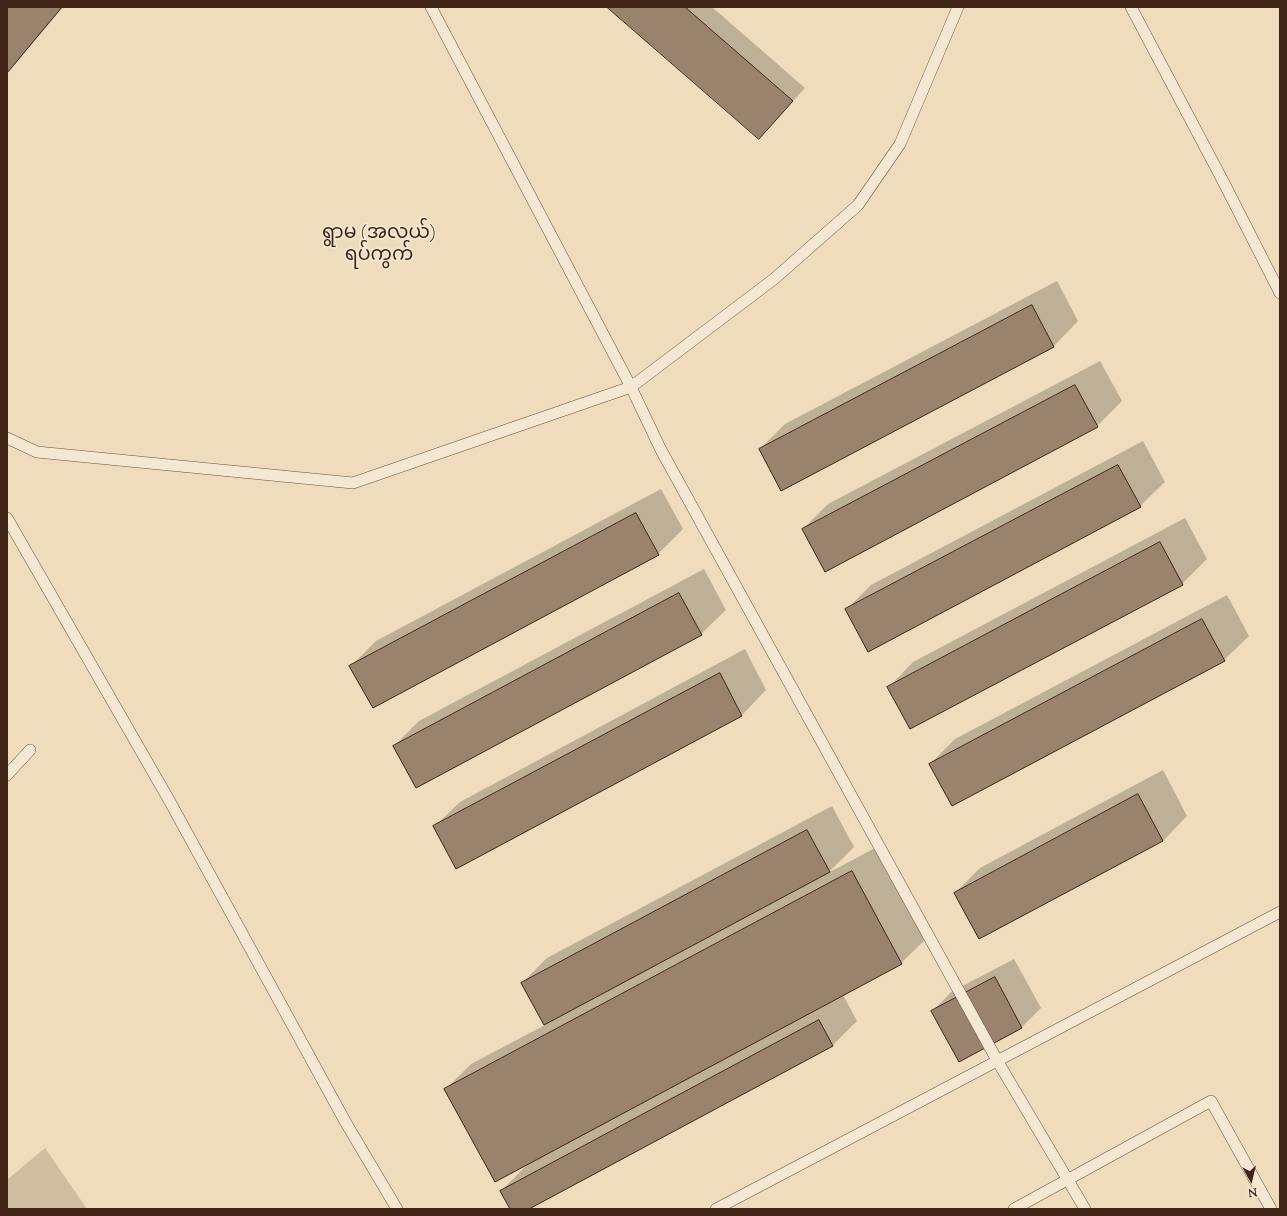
<!DOCTYPE html>
<meta charset="utf-8">
<style>
body{margin:0}
#map{position:relative;width:1287px;height:1216px;overflow:hidden;background:#eedcbc;font-family:"Sorts Mill Goudy",serif}
canvas{display:block}
.frame{position:absolute;inset:0;border:8px solid #3f2315;pointer-events:none}
.north{position:absolute;left:1231px;top:1160px;width:40px;height:40px;-webkit-text-stroke:3px #f4e8d3;paint-order:stroke;rotate:172deg;font-size:11px;font-weight:700;line-height:16px;text-align:center;color:#3f2315}
.north::after{content:'';display:block;margin:auto;width:14px;height:18px;background:#3f2315;clip-path:polygon(50% 0,100% 100%,50% 72%,0 100%)}
</style>
<div id="map">
<canvas width="1287" height="1216"></canvas>
<div class="frame"></div>
<div class="north">N</div>
</div>
<script>
const c = document.querySelector('canvas').getContext('2d');
c.lineJoin = 'round';
function fill(path, color) {
  c.fillStyle = color;
  c.fill(path, 'evenodd');
}
function strokePath(path, color, width, dash) {
  c.strokeStyle = color;
  c.lineWidth = width;
  c.lineCap = dash ? 'butt' : 'round';
  c.setLineDash(dash || []);
  c.stroke(path);
}
function write(font, color, halo, rows, align = 'center') {
  c.font = font + ' "Sorts Mill Goudy","Noto Sans Myanmar",serif';
  c.lineWidth = 3.5;
  c.setLineDash([]);
  c.textBaseline = 'middle';
  c.strokeStyle = halo;
  c.fillStyle = color;
  for (const [text, x, y, turn = 0] of rows) {
    c.save();
    c.translate(x, y);
    c.rotate((+turn || 0) * Math.PI / 180);
    c.textAlign = isNaN(turn) ? turn : align;
    if (halo) c.strokeText(text, 0, 0);
    c.fillText(text, 0, 0);
    c.restore();
  }
}
const green = new Path2D(`
 M 45,1148 L 87,1209 L 7,1209 L 7,1180 Z`);
const shadow = new Path2D(`
 M 7,7 L 63,7 L 7,74 Z
 M 609,7 L 712,7 L 805,88 L 759,138 Z
 M 1057,281 L 1078,321 L 1054,346 L 782,490 L 760,449 L 785,424 Z
 M 1100,361 L 1122,401 L 1097,426 L 803,529 L 828,504 Z
 M 1143,441 L 1165,482 L 1140,506 L 847,609 L 871,585 Z
 M 661,489 L 683,529 L 658,554 L 351,666 L 376,641 Z
 M 1185,518 L 1207,559 L 1182,584 L 911,728 L 889,687 L 913,662 Z
 M 704,569 L 726,610 L 701,634 L 394,746 L 419,721 Z
 M 1227,595 L 1249,636 L 1224,660 L 930,764 L 955,739 Z
 M 745,649 L 766,690 L 742,715 L 457,867 L 435,826 L 460,802 Z
 M 1163,770 L 1187,816 L 1163,841 L 955,893 L 980,868 Z
 M 832,806 L 854,847 L 828,873 L 877,847 L 926,939 L 901,963 L 843,995 L 857,1021 L 832,1046 L 526,1209 L 511,1209 L 501,1191 L 529,1163 L 446,1089 L 471,1064 L 545,1025 L 522,983 L 547,958 Z
 M 1014,959 L 1041,1008 L 1022,1027 L 959,1061 L 933,1011 L 951,992 Z`);
const building = new Path2D(`
 M 7,7 L 62,7 L 7,73 Z
 M 607,7 L 685,7 L 793,101 L 759,139 Z
 M 1032,305 L 1054,347 L 781,491 L 759,449 Z
 M 1075,385 L 1098,427 L 825,572 L 802,529 Z
 M 1118,465 L 1141,507 L 868,652 L 845,609 Z
 M 636,513 L 659,555 L 373,708 L 349,666 Z
 M 1160,542 L 1183,585 L 910,729 L 887,687 Z
 M 679,593 L 702,635 L 416,788 L 393,746 Z
 M 1202,619 L 1225,661 L 952,806 L 929,764 Z
 M 720,673 L 742,716 L 456,869 L 433,826 Z
 M 1138,794 L 1163,841 L 979,939 L 954,893 Z
 M 807,830 L 830,872 L 544,1025 L 521,983 Z
 M 852,871 L 902,964 L 495,1182 L 444,1089 Z
 M 995,977 L 1022,1028 L 959,1062 L 931,1011 Z
 M 819,1020 L 833,1046 L 529,1209 L 510,1209 L 500,1191 Z`);
const lane = new Path2D(`
 M 431,7 L 631,387 L 661,450 L 998,1062 L 1085,1209
 M 1131,7 L 1224,183 L 1280,293
 M 7,438 L 37,452 L 353,483 L 631,387 L 774,279 L 858,205 L 900,144 L 958,7
 M 7,518 L 169,800 L 346,1123 L 397,1209
 M 7,775 L 30,750
 M 716,1209 L 1280,912
 M 1014,1209 L 1211,1101 L 1271,1209`);
const quarterNames = [
 ["ရွာမ (အလယ်)",379,235],
 ["ရပ်ကွက်",379,257]
];
fill(green, '#d0bda0');
fill(shadow, '#0003');
fill(building, '#9a836c');
strokePath(building, '#3f2315', 1);
strokePath(lane, '#6b513f', 12);
strokePath(lane, '#f4e8d3', 11);
write('19px', '#3f2315', '#f4e8d3', quarterNames);
</script>
